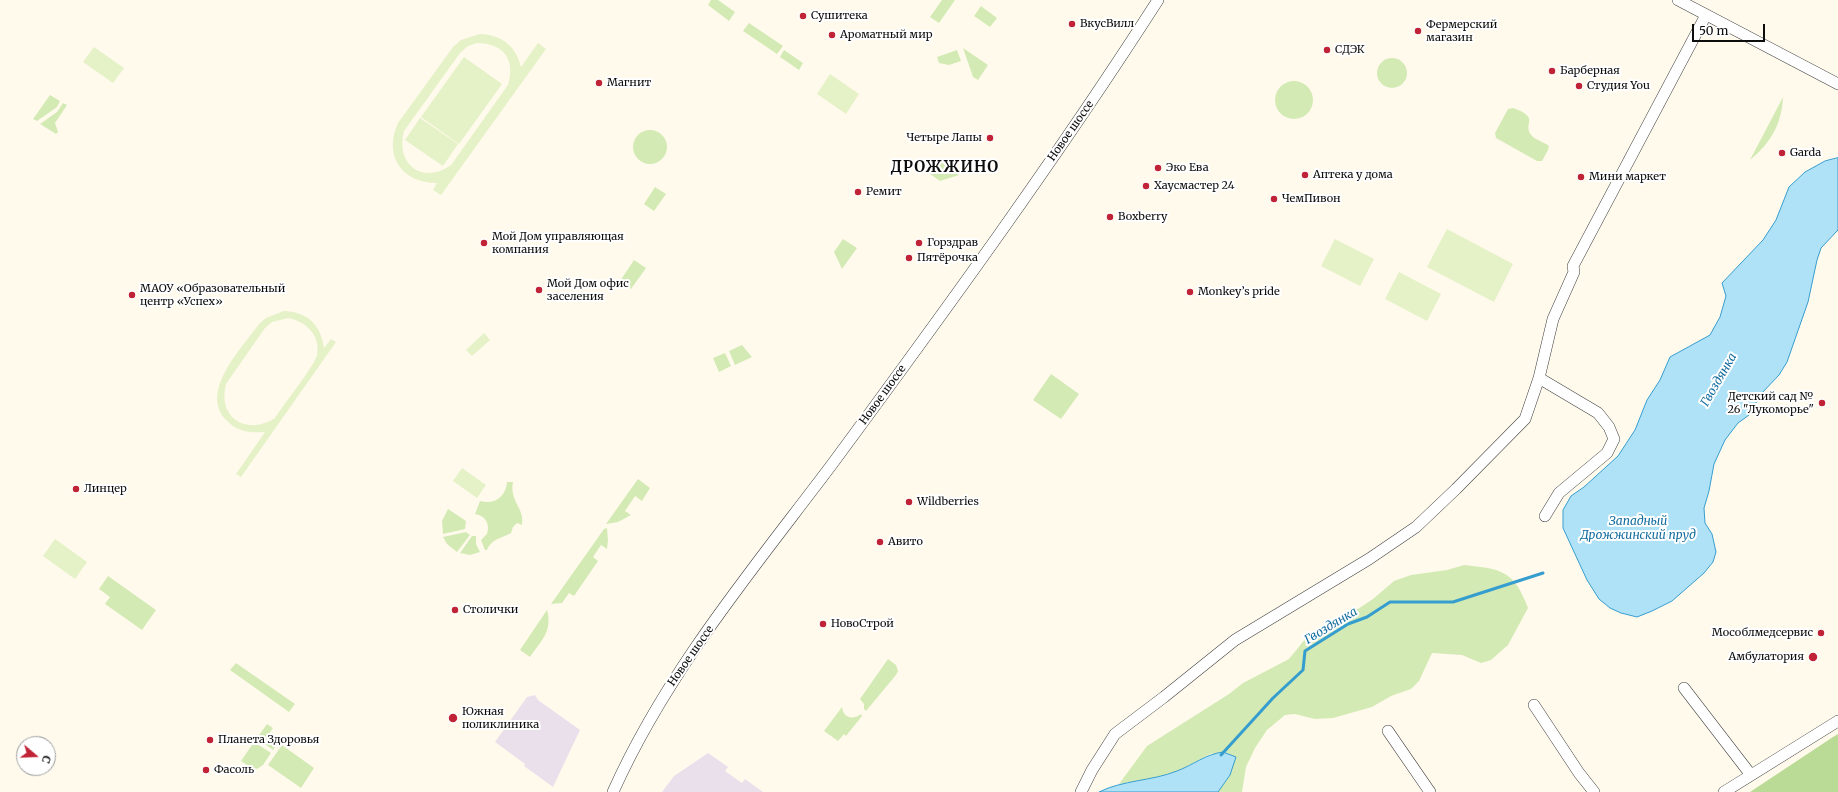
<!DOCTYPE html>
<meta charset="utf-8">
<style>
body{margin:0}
#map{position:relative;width:1838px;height:792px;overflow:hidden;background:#fffaec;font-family:Merriweather,serif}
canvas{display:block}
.north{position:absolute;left:16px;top:736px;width:40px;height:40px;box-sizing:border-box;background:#fff;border:1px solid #9e9e9e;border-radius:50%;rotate:109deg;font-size:11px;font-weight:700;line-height:16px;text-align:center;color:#0d0d0d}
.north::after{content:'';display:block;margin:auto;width:14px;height:18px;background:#bf2335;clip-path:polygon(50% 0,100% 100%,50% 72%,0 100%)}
.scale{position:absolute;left:1692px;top:24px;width:73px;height:18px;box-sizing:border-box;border:2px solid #0d0d0d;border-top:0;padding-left:5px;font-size:12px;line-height:14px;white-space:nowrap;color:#0d0d0d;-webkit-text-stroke:3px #fff;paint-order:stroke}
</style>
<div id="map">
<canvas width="1838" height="792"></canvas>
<div class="north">С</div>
<div class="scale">50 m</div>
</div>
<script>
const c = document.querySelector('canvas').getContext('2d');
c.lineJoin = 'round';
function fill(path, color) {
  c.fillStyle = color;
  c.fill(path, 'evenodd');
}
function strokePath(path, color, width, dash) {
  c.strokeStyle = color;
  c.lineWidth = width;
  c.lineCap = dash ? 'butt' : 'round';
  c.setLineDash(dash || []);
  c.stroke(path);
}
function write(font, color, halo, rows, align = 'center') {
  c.font = font + ' Merriweather,serif';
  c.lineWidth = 4;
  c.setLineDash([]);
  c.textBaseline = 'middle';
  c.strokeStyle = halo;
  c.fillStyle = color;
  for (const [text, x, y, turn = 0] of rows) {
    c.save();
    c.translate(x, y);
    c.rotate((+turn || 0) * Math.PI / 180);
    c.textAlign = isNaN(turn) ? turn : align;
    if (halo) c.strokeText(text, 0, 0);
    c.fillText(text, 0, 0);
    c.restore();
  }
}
const industrial = new Path2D(`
 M 535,695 L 538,700 L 580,730 L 553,787 L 524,766 L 525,764 L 495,742 L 527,697 Z
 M 708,753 L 728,767 L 725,771 L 742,783 L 745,779 L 763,792 L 662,792 L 674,776 Z`);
const green = new Path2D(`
 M 711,0 L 718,0 L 735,12 L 729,21 L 708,5 Z
 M 942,0 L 955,0 L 939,23 L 930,17 Z
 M 981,6 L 997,18 L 990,27 L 974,16 Z
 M 749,23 L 783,46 L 777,54 L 743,31 Z
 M 963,48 L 988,65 L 978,80 L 973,77 Z
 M 784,50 L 803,63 L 799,70 L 780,57 Z
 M 957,50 L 961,61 L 949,65 L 939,63 L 937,57 Z
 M1377 73a15 15 0 1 1 30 0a15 15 0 1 1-30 0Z
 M1275 100a19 19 0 1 1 38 0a19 19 0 1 1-38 0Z
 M 50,95 L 60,101 L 57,107 L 37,121 L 33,119 Z
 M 1783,97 C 1782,123 1771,143 1750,160 Z
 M 63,103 L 67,105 L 55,123 L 58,132 L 56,134 L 40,124 L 57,112 Z
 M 1513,108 C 1542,118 1521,124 1532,136 C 1536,140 1544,142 1549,146 L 1548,150 L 1542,161 L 1537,161 L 1496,138 L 1495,133 L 1508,109 Z
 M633 147a17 17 0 1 1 34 0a17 17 0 1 1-34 0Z
 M 935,158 L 959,175 L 940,181 L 926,171 Z
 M 655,187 L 666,194 L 654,211 L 644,204 Z
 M 843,239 L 857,248 L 842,269 L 834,252 Z
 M 634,260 L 646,268 L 631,289 L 620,281 Z
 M 742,345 L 752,357 L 735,365 L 729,351 Z
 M 725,353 L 731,366 L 719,372 L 713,358 Z
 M 1051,374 L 1079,394 L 1061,419 L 1033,400 Z
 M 638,479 L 650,488 L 642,501 L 635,496 L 625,511 L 631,515 L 618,522 L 606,524 Z
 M 507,482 L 513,482 C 509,501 525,508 522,525 L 517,523 L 513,527 L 511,533 C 502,538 491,539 487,550 L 485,550 L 481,540 L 487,534 C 490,524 486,516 475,514 L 480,501 C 494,505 506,497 507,482 Z
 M 448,509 L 466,521 L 465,529 L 443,534 L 442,521 Z
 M 607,528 L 608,540 L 607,549 L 601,545 L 593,557 L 598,561 L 574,596 L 569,593 L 562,603 L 551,604 L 604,529 Z
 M 466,532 L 470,535 L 457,552 L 447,544 L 443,537 Z
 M 472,536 L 476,536 L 476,544 L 480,552 L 470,555 L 460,553 Z
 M 1464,565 C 1501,569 1514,570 1528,608 L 1508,645 L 1491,660 L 1481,663 L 1462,655 L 1432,653 L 1419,681 L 1411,689 L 1391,696 L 1372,707 L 1333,718 L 1315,719 L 1295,714 L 1285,715 L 1267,730 L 1255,748 L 1246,767 L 1242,792 L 1218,792 L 1230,775 L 1212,753 L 1178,771 L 1150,779 L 1119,784 L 1147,746 L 1229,694 L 1243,683 L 1289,659 L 1306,638 L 1337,623 L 1373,599 L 1394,581 L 1411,575 L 1447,570 Z
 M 108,576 L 156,610 L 142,630 L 105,604 L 110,597 L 99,589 Z
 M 547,610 C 553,631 541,641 530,657 L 520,650 Z
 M 888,659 L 896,665 L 898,671 L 896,675 L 866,711 L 864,709 L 864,704 L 860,699 Z
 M 236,663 L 295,704 L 289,712 L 230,670 Z
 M 842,707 C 843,717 852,721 861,714 L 862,716 L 846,736 L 844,734 L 838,741 L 824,731 Z
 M 267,724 L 273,728 L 269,734 L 279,741 L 273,750 L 257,738 Z
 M 254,742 L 271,753 L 263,765 L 257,769 L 250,767 L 241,761 Z
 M 282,745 L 314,768 L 301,788 L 268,765 Z`);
const forest = new Path2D(`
 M 1838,734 L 1838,792 L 1750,792 L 1833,737 Z`);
const pitch = new Path2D(`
 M 480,34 C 502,35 516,46 521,67 L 538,43 L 546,49 L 441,195 L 433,190 L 437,183 C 402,183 383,156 398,123 L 453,47 L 461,40 ZM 477,43 C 503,43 516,59 508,85 L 451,165 C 423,185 395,165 404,131 L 460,53 L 468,46 Z
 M 94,47 L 124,68 L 113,83 L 83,62 Z
 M 464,57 L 502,84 L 459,144 L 421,117 Z
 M 830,74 L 859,94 L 846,114 L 817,94 Z
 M 420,118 L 458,144 L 443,166 L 405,140 Z
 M 1447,229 L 1513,264 L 1494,302 L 1427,267 Z
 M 1335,239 L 1374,259 L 1360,286 L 1321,266 Z
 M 1399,272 L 1441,294 L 1427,321 L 1385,299 Z
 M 284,311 C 308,312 321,325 324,348 L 331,339 L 336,342 L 241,477 L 236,474 L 265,432 C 250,433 237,432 226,420 C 199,391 242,348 259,324 L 266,318 ZM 288,318 C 306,321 321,336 317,355 C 314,367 283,405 275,418 C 247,436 217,418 226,384 L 265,328 L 272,322 Z
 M 484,333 L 490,340 L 472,356 L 466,350 Z
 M 462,468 L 486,485 L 477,498 L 453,481 Z
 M 55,539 L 87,562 L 75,579 L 43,556 Z`);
const water = new Path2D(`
 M 1838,158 L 1838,230 L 1821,248 L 1817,260 L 1808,302 L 1787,362 L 1779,375 L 1761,394 L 1749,415 L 1738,423 L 1725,440 L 1714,464 L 1709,491 L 1704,508 L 1705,523 L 1712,534 L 1716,552 L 1713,562 L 1704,573 L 1672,601 L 1652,611 L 1637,617 L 1621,613 L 1610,608 L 1599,599 L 1587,580 L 1563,528 L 1563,510 L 1571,496 L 1584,487 L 1618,456 L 1635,430 L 1647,400 L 1660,380 L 1670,357 L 1710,335 L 1720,317 L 1726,296 L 1722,283 L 1763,240 L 1776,220 L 1789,187 L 1805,172 L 1825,161 Z
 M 1223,752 L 1236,757 L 1230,775 L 1218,792 L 1099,792 C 1123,780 1152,781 1177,771 C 1193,765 1206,754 1223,752 Z`);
const stream = new Path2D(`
 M 1221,755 L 1273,698 L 1303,670 L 1305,651 L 1348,624 L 1367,617 L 1390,602 L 1453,602 L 1543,573`);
const minor = new Path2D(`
 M 1678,0 L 1838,84
 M 1539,378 L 1598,413 L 1609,427 L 1614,439 L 1607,453 L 1559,493 L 1545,516
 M 1684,688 L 1751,775
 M 1534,705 L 1579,773 L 1594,792
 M 1388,731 L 1430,792
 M 613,792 C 667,671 754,568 833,463 C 945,311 1056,159 1158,0
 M 1081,792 L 1092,770 L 1115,734 L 1164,697 L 1235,640 L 1369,559 L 1416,527 L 1456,489 L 1525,419 L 1539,378 L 1553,319 L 1574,272 L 1573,266 L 1706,15
 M 1724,792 L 1838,721`);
const markers = [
 [803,16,4,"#bf2335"],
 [1072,24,4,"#bf2335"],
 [1418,31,4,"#bf2335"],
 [832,35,4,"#bf2335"],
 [1327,50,4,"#bf2335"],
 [1552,71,4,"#bf2335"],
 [599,83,4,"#bf2335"],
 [1579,86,4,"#bf2335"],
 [990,138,4,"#bf2335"],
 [1782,153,4,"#bf2335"],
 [1158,168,4,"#bf2335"],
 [1305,175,4,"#bf2335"],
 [1581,177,4,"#bf2335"],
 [1146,186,4,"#bf2335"],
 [858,192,4,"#bf2335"],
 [1274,199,4,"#bf2335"],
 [1110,217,4,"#bf2335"],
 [484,243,4,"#bf2335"],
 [919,243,4,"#bf2335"],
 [909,258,4,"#bf2335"],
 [539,290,4,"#bf2335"],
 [1190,292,4,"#bf2335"],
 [132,295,4,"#bf2335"],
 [1822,403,4,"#bf2335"],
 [76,489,4,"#bf2335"],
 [909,502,4,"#bf2335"],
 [880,542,4,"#bf2335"],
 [455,610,4,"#bf2335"],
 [823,624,4,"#bf2335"],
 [1821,633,4,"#bf2335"],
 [1813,657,5,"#bf2335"],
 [453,718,5,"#bf2335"],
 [210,740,4,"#bf2335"],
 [206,770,4,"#bf2335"]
];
const poiNames = [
 ["Сушитека",811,16],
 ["ВкусВилл",1080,24],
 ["Фермерский",1426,25],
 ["магазин",1426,38],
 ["Ароматный мир",840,35],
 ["СДЭК",1335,50],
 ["Барберная",1560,71],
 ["Магнит",607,83],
 ["Студия You",1587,86],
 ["Четыре Лапы",982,138,"right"],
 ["Garda",1790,153],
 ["Эко Ева",1166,168],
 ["Аптека у дома",1313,175],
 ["Мини маркет",1589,177],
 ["Хаусмастер 24",1154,186],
 ["Ремит",866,192],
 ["ЧемПивон",1282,199],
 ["Boxberry",1118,217],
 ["Мой Дом управляющая",492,237],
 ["компания",492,250],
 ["Горздрав",927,243],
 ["Пятёрочка",917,258],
 ["Мой Дом офис",547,284],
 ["заселения",547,297],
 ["МАОУ «Образовательный",140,289],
 ["центр «Успех»",140,302],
 ["Monkey’s pride",1198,292],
 ["Детский сад №",1814,397,"right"],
 ["26 \"Лукоморье\"",1814,410,"right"],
 ["Линцер",84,489],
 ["Wildberries",917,502],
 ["Авито",888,542],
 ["Столички",463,610],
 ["НовоСтрой",831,624],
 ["Мособлмедсервис",1813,633,"right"],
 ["Амбулатория",1804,657,"right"],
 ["Южная",462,712],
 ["поликлиника",462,725],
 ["Планета Здоровья",218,740],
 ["Фасоль",214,770]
];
const streetNames = [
 ["Новое шоссе",1071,131,-55],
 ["Новое шоссе",883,395,-54],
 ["Новое шоссе",691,656,-55]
];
const waterNames = [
 ["Гвоздянка",1719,380,-60],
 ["Западный",1638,522],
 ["Дрожжинский пруд",1638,536],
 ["Гвоздянка",1331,626,-31]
];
const districtNames = [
 ["ДРОЖЖИНО",945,168]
];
fill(industrial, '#eae0ec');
fill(green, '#d4eab5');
fill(forest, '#b9db95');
fill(pitch, '#e5f1c7');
fill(water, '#b0e2f7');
strokePath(water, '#369dcf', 1);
strokePath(stream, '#369dcf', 3);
strokePath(minor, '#404040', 12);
strokePath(minor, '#fff', 11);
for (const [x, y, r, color] of markers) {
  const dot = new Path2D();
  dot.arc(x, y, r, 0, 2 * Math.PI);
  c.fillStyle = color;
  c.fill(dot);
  strokePath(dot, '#fff', 1.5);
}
write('11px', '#0d0d0d', '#fff', poiNames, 'left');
write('11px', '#0d0d0d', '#fff', streetNames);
write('italic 12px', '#146da0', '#fff', waterNames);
c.letterSpacing = '1px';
write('bold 15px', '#0d0d0d', '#fff', districtNames);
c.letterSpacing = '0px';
</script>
